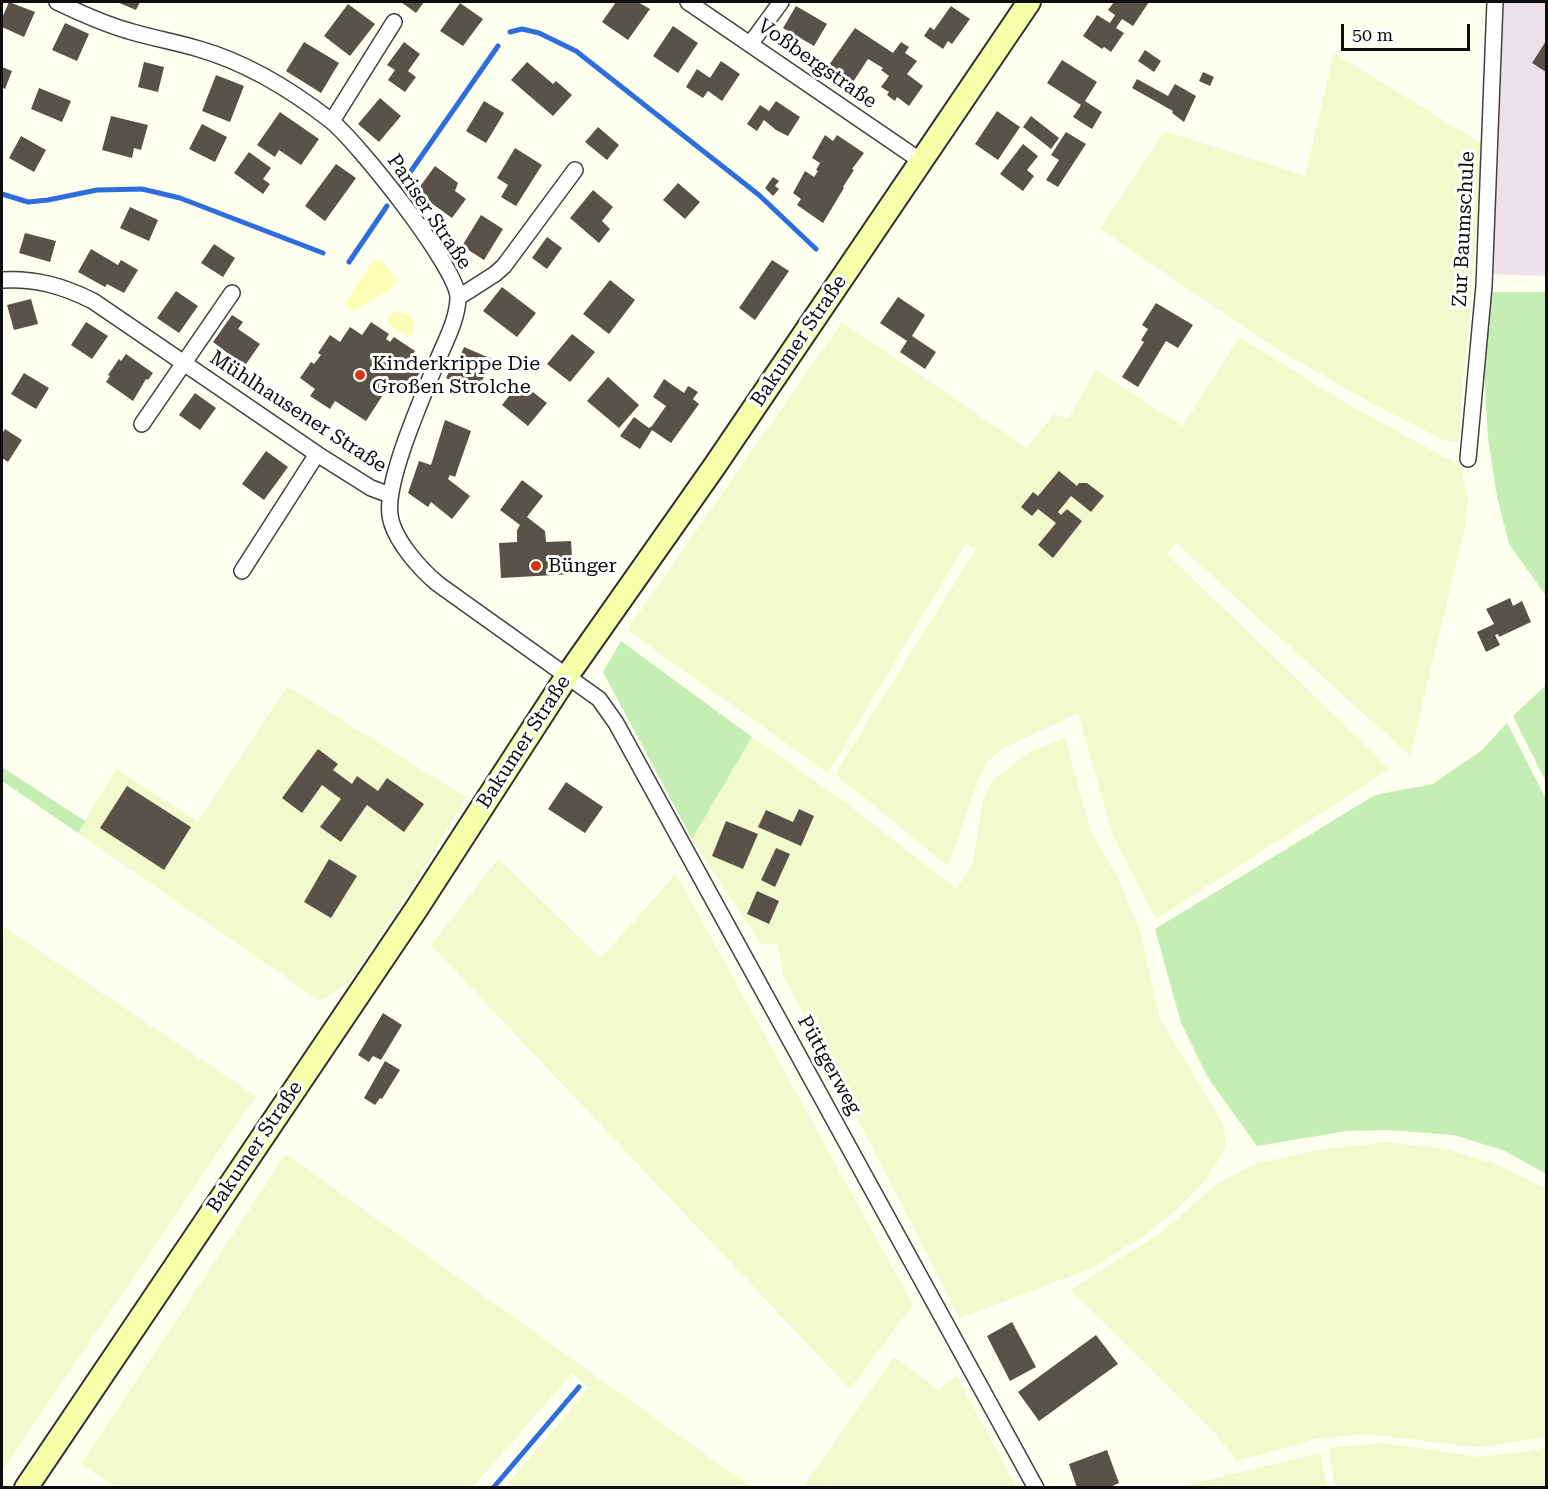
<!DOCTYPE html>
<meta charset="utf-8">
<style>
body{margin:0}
#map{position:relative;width:1548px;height:1489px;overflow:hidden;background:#feffef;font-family:"Roboto Serif",serif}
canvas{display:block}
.frame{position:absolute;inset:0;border:3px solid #0e0e0e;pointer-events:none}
.scale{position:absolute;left:1341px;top:24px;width:129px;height:27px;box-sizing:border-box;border:3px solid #0e0e0e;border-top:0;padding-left:8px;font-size:18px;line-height:21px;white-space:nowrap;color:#0e0e0e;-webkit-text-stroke:4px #fff;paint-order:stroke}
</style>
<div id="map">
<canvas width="1548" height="1489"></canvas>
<div class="frame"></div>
<div class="scale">50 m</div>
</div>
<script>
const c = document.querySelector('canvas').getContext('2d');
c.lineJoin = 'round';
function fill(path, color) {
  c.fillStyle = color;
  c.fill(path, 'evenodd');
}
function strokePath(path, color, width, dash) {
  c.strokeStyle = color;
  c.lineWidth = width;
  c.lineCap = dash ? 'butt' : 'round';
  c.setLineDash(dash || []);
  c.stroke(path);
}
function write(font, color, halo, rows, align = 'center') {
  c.font = font + ' "Roboto Serif",serif';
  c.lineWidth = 6;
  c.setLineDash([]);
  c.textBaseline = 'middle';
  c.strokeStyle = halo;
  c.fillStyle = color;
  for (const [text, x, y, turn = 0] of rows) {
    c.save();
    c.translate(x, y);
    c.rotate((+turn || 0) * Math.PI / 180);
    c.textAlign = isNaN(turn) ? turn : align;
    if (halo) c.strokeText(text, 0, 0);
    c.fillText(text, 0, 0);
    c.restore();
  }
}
const industrial = new Path2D(`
 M 1504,2 L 1546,2 L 1546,276 L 1493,274 Z`);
const farmland = new Path2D(`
 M 1334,53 L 1484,145 L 1458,442 L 1443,440 L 1353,393 L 1271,345 L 1100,229 L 1165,131 L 1305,176 Z
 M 842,322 L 1027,448 L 1054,414 L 1068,419 L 1096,370 L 1183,426 L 1239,337 L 1349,405 L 1461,466 L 1468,502 L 1465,528 L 1410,756 L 1176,543 L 1167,554 L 1390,769 L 1156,919 L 1113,836 L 1078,713 L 1002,749 L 986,763 L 973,793 L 948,866 L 835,774 L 976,549 L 966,543 L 828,773 L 627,630 Z
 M 287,686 L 466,797 L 427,864 L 348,984 L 320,1001 L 78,833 L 116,769 L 198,822 Z
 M 752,737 L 849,805 L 956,889 L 972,866 L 983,801 L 992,781 L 1029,752 L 1065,738 L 1091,831 L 1118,878 L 1140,931 L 1160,1019 L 1224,1126 L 1226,1148 L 1206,1179 L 1178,1208 L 1145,1235 L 1094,1267 L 960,1318 L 783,974 L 778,944 L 762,944 L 692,839 Z
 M 498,859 L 601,958 L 676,874 L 913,1305 L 850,1389 L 431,945 Z
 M 2,926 L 256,1096 L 2,1471 Z
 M 1388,1142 L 1449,1150 L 1498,1165 L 1546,1188 L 1546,1437 L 1479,1447 L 1367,1434 L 1319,1438 L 1237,1461 L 1213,1431 L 1071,1290 L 1160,1233 L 1215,1186 L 1252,1165 L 1318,1150 Z
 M 286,1154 L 751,1487 L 505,1487 L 589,1388 L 572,1373 L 473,1487 L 115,1487 L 81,1464 Z
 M 894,1357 L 939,1390 L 957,1376 L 1016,1487 L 803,1487 Z
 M 1383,1443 L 1478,1457 L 1528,1452 L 1546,1447 L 1546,1487 L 1335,1487 L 1328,1448 Z
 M 1320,1453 L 1327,1487 L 1179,1487 Z`);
const green = new Path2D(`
 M 1489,292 L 1546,292 L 1546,596 L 1509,544 L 1497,497 L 1488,437 L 1484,372 Z
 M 621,641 L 752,737 L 692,839 L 603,672 Z
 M 1546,685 L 1546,782 L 1513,716 Z
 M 1507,723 L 1546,799 L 1546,1174 L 1505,1151 L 1454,1135 L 1388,1130 L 1347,1131 L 1257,1146 L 1208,1078 L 1181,1023 L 1155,929 L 1375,795 L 1433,784 L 1482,750 Z
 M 2,767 L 85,821 L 78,833 L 2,781 Z`);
const sand = new Path2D(`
 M 374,259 L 386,264 L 398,284 L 352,312 L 345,303 Z
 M 397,311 L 409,315 L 414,322 L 414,333 L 408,336 L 394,329 L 388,322 L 389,316 Z`);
const stream = new Path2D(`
 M 510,32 L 522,29 L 539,33 L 576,51 L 759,195 L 816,249
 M 402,184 L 498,46
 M 2,194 L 28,202 L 48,200 L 97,190 L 142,189 L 180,198 L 323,253
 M 349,262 L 387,206
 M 493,1488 L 579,1387`);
const building = new Path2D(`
 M 9,2 L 35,12 L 24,37 L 2,27 L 2,18 Z
 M 117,2 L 140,2 L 136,10 Z
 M 401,2 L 424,2 L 416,13 Z
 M 616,2 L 638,2 L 650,9 L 628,40 L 602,22 Z
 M 1114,2 L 1149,2 L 1133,26 L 1122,19 L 1116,28 L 1124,33 L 1111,52 L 1104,47 L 1102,49 L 1083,36 L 1097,15 L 1110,23 L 1115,15 L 1108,10 Z
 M 460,3 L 483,19 L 463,46 L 440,31 Z
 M 348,4 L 375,24 L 350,56 L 324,36 Z
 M 796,6 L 827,24 L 814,46 L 783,28 Z
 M 951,6 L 970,19 L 952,44 L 948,41 L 943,49 L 924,36 L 930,27 L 934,30 Z
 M 65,23 L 89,34 L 77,61 L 52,50 Z
 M 673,26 L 698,43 L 678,73 L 653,56 Z
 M 855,28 L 893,53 L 901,42 L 909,47 L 905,53 L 917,61 L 907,74 L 923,86 L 909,106 L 897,97 L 895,101 L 887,95 L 889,92 L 881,87 L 889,76 L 881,70 L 883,68 L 868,59 L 853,82 L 829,65 Z
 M 1546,41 L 1546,72 L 1532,63 Z
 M 304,42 L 339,63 L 321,93 L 286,71 Z
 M 404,42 L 420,54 L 408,71 L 416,77 L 405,92 L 388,80 L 395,70 L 387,65 Z
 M 1145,50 L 1161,61 L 1154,72 L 1138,61 Z
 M 1062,60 L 1097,82 L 1085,101 L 1102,112 L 1092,129 L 1073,117 L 1081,105 L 1047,83 Z
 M 721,61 L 740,74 L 722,101 L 708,91 L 703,98 L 686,87 L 697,69 L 710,78 Z
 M 144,62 L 164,67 L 158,92 L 138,87 Z
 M 527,62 L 553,84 L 556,81 L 572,95 L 553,116 L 511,80 Z
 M 2,67 L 12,71 L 5,89 L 2,87 Z
 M 1203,72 L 1214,77 L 1210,86 L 1199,81 Z
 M 216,75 L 244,86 L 230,122 L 202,111 Z
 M 1137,79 L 1168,96 L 1175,84 L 1196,96 L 1184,122 L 1172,113 L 1173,111 L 1132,88 Z
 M 39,88 L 71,101 L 62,122 L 31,109 Z
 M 380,98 L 401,116 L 379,142 L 358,124 Z
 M 484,101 L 504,113 L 486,143 L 466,131 Z
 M 776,101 L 800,117 L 788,136 L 776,130 L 764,120 L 757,131 L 747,124 L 760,105 L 769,111 Z
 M 997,111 L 1020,127 L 998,160 L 975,144 Z
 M 280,112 L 319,139 L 301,165 L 279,150 L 275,157 L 257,145 Z
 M 111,116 L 148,125 L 141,150 L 134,148 L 132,158 L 102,150 Z
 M 1031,116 L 1059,138 L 1051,149 L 1023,127 Z
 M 202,124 L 227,137 L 215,162 L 189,149 Z
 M 598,127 L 619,145 L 607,160 L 585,142 Z
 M 1066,132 L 1086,144 L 1058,187 L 1046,180 L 1059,160 L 1051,155 Z
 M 825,135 L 833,141 L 837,135 L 864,153 L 852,169 L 854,170 L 843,187 L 844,188 L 823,223 L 797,205 L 801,199 L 793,193 L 805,171 L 814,177 L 818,171 L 816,170 L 820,163 L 812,158 Z
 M 21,136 L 46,150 L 34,172 L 9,158 Z
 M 1023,144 L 1038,156 L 1027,170 L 1034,176 L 1023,191 L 1000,174 Z
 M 515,148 L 542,165 L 516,206 L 501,197 L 508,185 L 497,178 Z
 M 249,152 L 271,168 L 263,179 L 270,184 L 263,194 L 234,173 Z
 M 336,164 L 356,178 L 325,221 L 305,206 Z
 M 435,166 L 458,183 L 455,191 L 466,199 L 452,218 L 416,192 Z
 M 773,177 L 779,181 L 775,186 L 779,189 L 773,196 L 765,188 Z
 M 678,183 L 700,202 L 685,219 L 663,200 Z
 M 593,190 L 613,207 L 602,221 L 610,229 L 599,243 L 570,218 Z
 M 130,207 L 158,220 L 149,241 L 120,228 Z
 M 481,215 L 503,229 L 484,260 L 462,246 Z
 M 25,233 L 56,241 L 50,262 L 19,253 Z
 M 547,237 L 562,248 L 547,269 L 532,258 Z
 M 214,244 L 235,258 L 223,277 L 201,263 Z
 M 91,249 L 118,265 L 121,260 L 138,270 L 124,293 L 107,284 L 105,287 L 78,272 Z
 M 772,260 L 789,271 L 755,320 L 739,308 Z
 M 610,280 L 635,300 L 609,334 L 583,314 Z
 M 502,287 L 536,313 L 517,337 L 483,311 Z
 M 176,291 L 198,306 L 179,333 L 157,318 Z
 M 898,297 L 925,315 L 912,336 L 936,352 L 925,369 L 900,352 L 907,341 L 880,323 Z
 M 31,299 L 38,324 L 14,330 L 7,305 Z
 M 1156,303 L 1193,325 L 1178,348 L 1166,341 L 1138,387 L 1122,377 L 1144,342 L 1141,340 L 1148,329 L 1142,325 Z
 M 232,315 L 243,322 L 238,329 L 260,344 L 246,364 L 242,361 L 234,372 L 223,364 L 229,354 L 213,342 Z
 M 86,322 L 108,336 L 92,359 L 71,345 Z
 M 371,322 L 389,334 L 386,339 L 390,342 L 394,337 L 415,351 L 408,362 L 421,371 L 405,394 L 390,384 L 366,421 L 335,401 L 330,409 L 310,396 L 315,389 L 300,378 L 311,362 L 314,364 L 321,355 L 318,353 L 330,335 L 340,342 L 350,327 L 362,335 Z
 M 572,334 L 595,352 L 570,382 L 547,364 Z
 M 464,347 L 492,359 L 477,392 L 446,378 L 456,358 L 459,359 Z
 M 126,354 L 153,373 L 148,380 L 146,379 L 133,401 L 106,382 L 110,376 L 108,375 L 119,359 L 121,361 Z
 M 24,373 L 49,388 L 36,409 L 11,394 Z
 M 608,377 L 639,405 L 619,428 L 587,401 Z
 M 664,379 L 684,393 L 688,386 L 690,387 L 698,392 L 693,399 L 699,404 L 671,443 L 652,430 L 640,449 L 620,436 L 634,417 L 649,428 L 652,426 L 666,406 L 653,397 Z
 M 520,382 L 547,403 L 528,426 L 502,405 Z
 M 195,393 L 216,408 L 200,430 L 179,415 Z
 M 292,403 L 311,416 L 306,423 L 287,410 Z
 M 445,420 L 471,431 L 455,477 L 450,475 L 448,479 L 470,496 L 452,519 L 431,502 L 428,507 L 408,493 L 419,461 L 431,465 Z
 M 5,429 L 22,440 L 8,462 L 2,458 L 2,434 Z
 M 266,451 L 288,467 L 264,500 L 242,484 Z
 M 1059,471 L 1077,486 L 1079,483 L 1087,483 L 1104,496 L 1091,512 L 1071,496 L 1058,512 L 1061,515 L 1067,509 L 1082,521 L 1053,558 L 1038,545 L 1056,523 L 1038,509 L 1032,516 L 1021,507 L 1033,492 L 1038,496 Z
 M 522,480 L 543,496 L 527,517 L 545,531 L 546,542 L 571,541 L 573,574 L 501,578 L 499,543 L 517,542 L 517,530 L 520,525 L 500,510 Z
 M 1510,598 L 1513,606 L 1522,601 L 1531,622 L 1499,637 L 1498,634 L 1495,635 L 1500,645 L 1486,652 L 1477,632 L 1494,624 L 1486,609 Z
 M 318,749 L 338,764 L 333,770 L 352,784 L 357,776 L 378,791 L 387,778 L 424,804 L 404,832 L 367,805 L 341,842 L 320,827 L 341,799 L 322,785 L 302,813 L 282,798 Z
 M 566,782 L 603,807 L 585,833 L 548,809 Z
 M 127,786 L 191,827 L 164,870 L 100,828 Z
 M 799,809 L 814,816 L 801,846 L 758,827 L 766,810 L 793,822 Z
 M 726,821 L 758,834 L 743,869 L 712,856 Z
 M 776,848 L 790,854 L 775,887 L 761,880 Z
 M 329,859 L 357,876 L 331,918 L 304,902 Z
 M 757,891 L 779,901 L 769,924 L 747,914 Z
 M 383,1013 L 402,1025 L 381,1060 L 373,1056 L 369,1062 L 358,1055 Z
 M 385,1061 L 400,1070 L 382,1099 L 380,1098 L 375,1105 L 364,1098 Z
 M 1012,1322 L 1036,1367 L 1010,1381 L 987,1336 Z
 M 1096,1335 L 1118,1364 L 1039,1421 L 1018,1392 Z
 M 1107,1450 L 1119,1483 L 1108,1488 L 1077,1488 L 1069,1464 Z`);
const street = new Path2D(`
 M 57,2 C 80,13 104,24 129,31 C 152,38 176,42 199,49 C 248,63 290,89 330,120 C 356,140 460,270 458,299 C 457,320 446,340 438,359 C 424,394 385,480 390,515 C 393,539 420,569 438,584 L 599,699 L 616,723 L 1036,1488
 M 688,2 L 921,161
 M 751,43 L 781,2
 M 332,121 L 394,22
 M 2,280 C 35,278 63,286 93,301 L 317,454 L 371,488 L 390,495
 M 459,297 L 495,274 L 504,266 L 575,170
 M 142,424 L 232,293
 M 1468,459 L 1484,286 L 1495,2
 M 242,571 L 317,454`);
const secondary = new Path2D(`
 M 26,1488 L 417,908 L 567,676 L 714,467 L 1029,2`);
const markers = [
 [360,375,6,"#cd3817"],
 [536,566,6,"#cd3817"]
];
const streetNames = [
 ["Voßbergstraße",817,64,35],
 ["Pariser Straße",429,212,56],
 ["Zur Baumschule",1464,229,-87],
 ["Bakumer Straße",799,341,-56],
 ["Mühlhausener Straße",298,412,33],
 ["Bakumer Straße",524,742,-57],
 ["Püttgerweg",829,1065,61],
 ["Bakumer Straße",255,1147,-56]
];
const poiNames = [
 ["Kinderkrippe Die",372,364],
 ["Großen Strolche",372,387],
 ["Bünger",548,566]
];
fill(industrial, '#eee1ec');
fill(farmland, '#f2f9cc');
fill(green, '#c5eeb4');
fill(sand, '#feffb7');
strokePath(stream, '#2d6ddc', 5);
fill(building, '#585249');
strokePath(street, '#414141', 18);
strokePath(secondary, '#303030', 26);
strokePath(street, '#fff', 15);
strokePath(secondary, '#f5ffaa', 22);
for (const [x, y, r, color] of markers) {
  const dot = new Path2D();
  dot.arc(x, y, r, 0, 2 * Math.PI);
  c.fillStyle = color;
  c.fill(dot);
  strokePath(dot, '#fff', 2);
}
write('20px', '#0e0e0e', '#fff', streetNames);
write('20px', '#0e0e0e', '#fff', poiNames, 'left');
</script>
